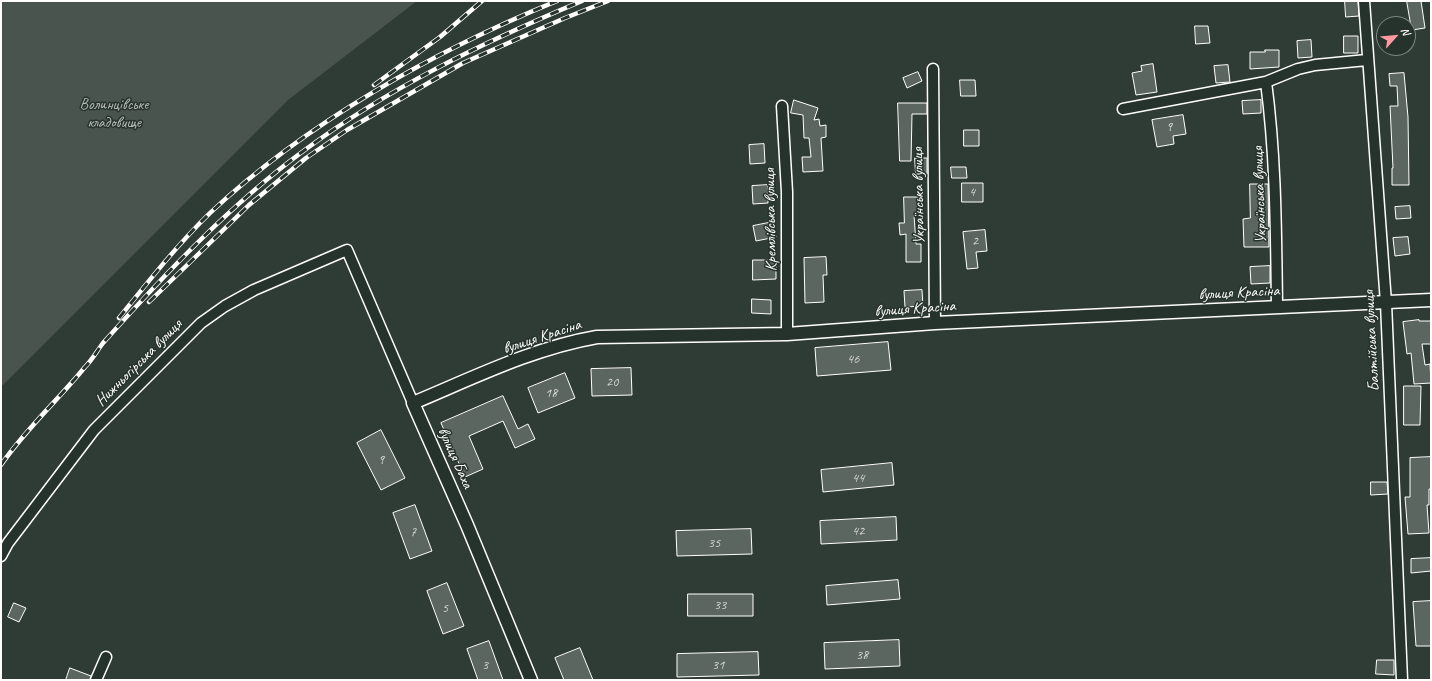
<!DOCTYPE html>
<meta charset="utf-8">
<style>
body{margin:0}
#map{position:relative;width:1432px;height:681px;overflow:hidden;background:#2f3b35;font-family:Caveat,sans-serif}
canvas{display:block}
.frame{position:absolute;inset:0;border:2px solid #fff;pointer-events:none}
.north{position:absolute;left:1376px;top:16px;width:40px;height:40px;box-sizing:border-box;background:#26332d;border:1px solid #7d8581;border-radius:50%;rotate:63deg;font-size:11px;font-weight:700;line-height:16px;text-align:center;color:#fff}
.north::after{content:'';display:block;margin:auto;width:14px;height:18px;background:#ff9aa2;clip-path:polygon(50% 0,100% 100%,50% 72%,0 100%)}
</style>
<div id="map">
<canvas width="1432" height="681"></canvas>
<div class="frame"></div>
<div class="north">N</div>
</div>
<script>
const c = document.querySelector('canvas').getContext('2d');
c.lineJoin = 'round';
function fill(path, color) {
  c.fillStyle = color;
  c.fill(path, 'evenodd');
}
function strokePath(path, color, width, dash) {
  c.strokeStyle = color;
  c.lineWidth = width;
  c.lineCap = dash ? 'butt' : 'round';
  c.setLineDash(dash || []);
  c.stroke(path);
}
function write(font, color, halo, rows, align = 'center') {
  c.font = font + ' Caveat,sans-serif';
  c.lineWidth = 3;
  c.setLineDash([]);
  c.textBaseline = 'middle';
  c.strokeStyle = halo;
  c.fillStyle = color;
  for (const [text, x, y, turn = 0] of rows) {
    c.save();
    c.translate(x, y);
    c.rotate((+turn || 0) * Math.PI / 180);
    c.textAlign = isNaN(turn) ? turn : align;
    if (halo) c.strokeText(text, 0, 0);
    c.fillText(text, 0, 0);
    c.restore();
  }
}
const green = new Path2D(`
 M 1,1 L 417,1 L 288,100 L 1,387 Z`);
const building = new Path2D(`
 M 1345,1 L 1358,1 L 1359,16 L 1346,17 Z
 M 1407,1 L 1421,1 L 1425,28 L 1412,30 Z
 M 1195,26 L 1208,26 L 1210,43 L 1196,44 Z
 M 1344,36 L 1358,36 L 1358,53 L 1344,53 Z
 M 1311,40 L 1312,57 L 1298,58 L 1297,41 Z
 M 1265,50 L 1279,50 L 1279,67 L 1250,69 L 1250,52 L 1265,52 Z
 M 1153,64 L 1157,92 L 1136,95 L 1132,73 L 1142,71 L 1141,66 Z
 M 1228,65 L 1230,82 L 1216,83 L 1214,66 Z
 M 918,72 L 922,81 L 907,88 L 903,78 Z
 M 1404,73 L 1408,117 L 1409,185 L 1392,185 L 1392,168 L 1393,168 L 1390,106 L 1398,106 L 1397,86 L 1390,86 L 1389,74 Z
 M 960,80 L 975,80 L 976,96 L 961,96 Z
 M 794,100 L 818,108 L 814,120 L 819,119 L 820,126 L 826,125 L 826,137 L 821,138 L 823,171 L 803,172 L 802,157 L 811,157 L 809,138 L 804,138 L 803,115 L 791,113 Z
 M 1261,100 L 1261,113 L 1243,114 L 1242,101 Z
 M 898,103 L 927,103 L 927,114 L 912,114 L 911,161 L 900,161 Z
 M 1183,115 L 1186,134 L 1173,136 L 1174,144 L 1157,147 L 1152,120 Z
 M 964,130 L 979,130 L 979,146 L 964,146 Z
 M 764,144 L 765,163 L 750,164 L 749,145 Z
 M 915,158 L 927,158 L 927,174 L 916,174 Z
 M 951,167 L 966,167 L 967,178 L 952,178 Z
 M 962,183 L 983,183 L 983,202 L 962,202 Z
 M 1250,184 L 1268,184 L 1269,247 L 1244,247 L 1243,219 L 1250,218 Z
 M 768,185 L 768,203 L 753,204 L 752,186 Z
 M 904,197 L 919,197 L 919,215 L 914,215 L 916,244 L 921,244 L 921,262 L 906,262 L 906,234 L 900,235 L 899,223 L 904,223 Z
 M 1410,206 L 1411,218 L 1396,219 L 1395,207 Z
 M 773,222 L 776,237 L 756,241 L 753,226 Z
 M 985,230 L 987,251 L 976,252 L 978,268 L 967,269 L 963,232 Z
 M 1408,237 L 1410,254 L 1395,256 L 1393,238 Z
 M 826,257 L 827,275 L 823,275 L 824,302 L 805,303 L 804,258 Z
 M 753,260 L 776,260 L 776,279 L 753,280 Z
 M 1270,266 L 1270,283 L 1251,284 L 1250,267 Z
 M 922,290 L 923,306 L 905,307 L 904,291 Z
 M 752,299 L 771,300 L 771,314 L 752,313 Z
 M 1419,320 L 1419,321 L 1431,321 L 1431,344 L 1422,344 L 1425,365 L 1430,364 L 1431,383 L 1414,384 L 1411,353 L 1407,354 L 1403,322 Z
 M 888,342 L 891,370 L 817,376 L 815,348 Z
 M 631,368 L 632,395 L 592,396 L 591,369 Z
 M 565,373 L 575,398 L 538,413 L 528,388 Z
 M 1404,386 L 1421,386 L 1420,425 L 1404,425 Z
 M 503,396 L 518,429 L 528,424 L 535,439 L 515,448 L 503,421 L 469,436 L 483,469 L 465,477 L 441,423 Z
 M 381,430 L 405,478 L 381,490 L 357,443 Z
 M 1431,457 L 1431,489 L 1429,489 L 1429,505 L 1427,505 L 1429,533 L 1408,534 L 1405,497 L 1410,497 L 1410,458 Z
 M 892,463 L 894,485 L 823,492 L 821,470 Z
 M 1371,482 L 1387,482 L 1388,494 L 1371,495 Z
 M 415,505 L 432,551 L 410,559 L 393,513 Z
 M 896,517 L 897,540 L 821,544 L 820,521 Z
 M 751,529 L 752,554 L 677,556 L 676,531 Z
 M 1431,558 L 1431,571 L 1411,573 L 1411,559 Z
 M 898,580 L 900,599 L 827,605 L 826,586 Z
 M 447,583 L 464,626 L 443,634 L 427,591 Z
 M 688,594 L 753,594 L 753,616 L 688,616 Z
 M 1431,601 L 1431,646 L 1416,646 L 1413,602 Z
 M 14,603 L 26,608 L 19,622 L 8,617 Z
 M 899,640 L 900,666 L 825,669 L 824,643 Z
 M 489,641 L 503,680 L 478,680 L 467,649 Z
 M 580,648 L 593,680 L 564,680 L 555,658 Z
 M 758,652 L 759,675 L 677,677 L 677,654 Z
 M 1377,660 L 1394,660 L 1394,675 L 1376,674 Z
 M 70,668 L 91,676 L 90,680 L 66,680 Z`);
const minor = new Path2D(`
 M 1364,1 L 1386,303 L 1402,680
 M 933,69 L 935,323
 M 1266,82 C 1276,157 1276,232 1277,307
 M 782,106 L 787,192 L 787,334
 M 1123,109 L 1266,82 L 1298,69 L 1315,65 L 1367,60
 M 1,556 L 8,543 L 94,430 L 201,323 L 225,306 L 254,290 L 347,250 L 413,403
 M 96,680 L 106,657`);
const tertiary = new Path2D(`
 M 531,680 L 467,525 L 413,403 C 473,378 533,348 597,337 L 787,334 L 935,323 L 1431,300`);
const rail = new Path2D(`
 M 374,85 L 440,37 L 482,1
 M 149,302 L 249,205 L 306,158 L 347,130 L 463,63 L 565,18 L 608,1
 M 119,318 C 148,282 177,245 210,213 C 306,123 436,50 557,1
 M 1,465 C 25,430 58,400 85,367 C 92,360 97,351 103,343 C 164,275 229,206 302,152 C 388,88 484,42 582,1`);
const numberNames = [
 ["9",1169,127],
 ["4",972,192],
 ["2",975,241],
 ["46",853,359],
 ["20",612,382],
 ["18",551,393],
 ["9",381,460],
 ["44",858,478],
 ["42",858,531],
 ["7",413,532],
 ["35",714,543],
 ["33",720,605],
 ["5",445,608],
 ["38",862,655],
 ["3",485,665],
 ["31",718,665]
];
const parkNames = [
 ["Волинцівське",114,105],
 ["кладовище",114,123]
];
const streetNames = [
 ["Українська вулиця",1260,195,-92],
 ["Українська вулиця",919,196,-91],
 ["Кремлівська вулиця",771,220,-91],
 ["вулиця Красіна",1239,293,-3],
 ["вулиця Красіна",915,309,-4],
 ["вулиця Красіна",542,337,-18],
 ["Балтійська вулиця",1372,341,-93],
 ["Нижньогірська вулиця",139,363,-45],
 ["вулиця Баха",455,458,66]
];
fill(green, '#4a544f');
fill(building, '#5b6661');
strokePath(building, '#fff', 1);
strokePath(minor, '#fff', 13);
strokePath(tertiary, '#fff', 15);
strokePath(minor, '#26332d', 10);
strokePath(tertiary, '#26332d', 12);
strokePath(rail, '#fff', 4.5);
strokePath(rail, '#26332d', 3, [9]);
write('14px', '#d6d9d8', null, numberNames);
write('16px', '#b7bbb9', '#26332d', parkNames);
write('16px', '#fff', '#26332d', streetNames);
</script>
